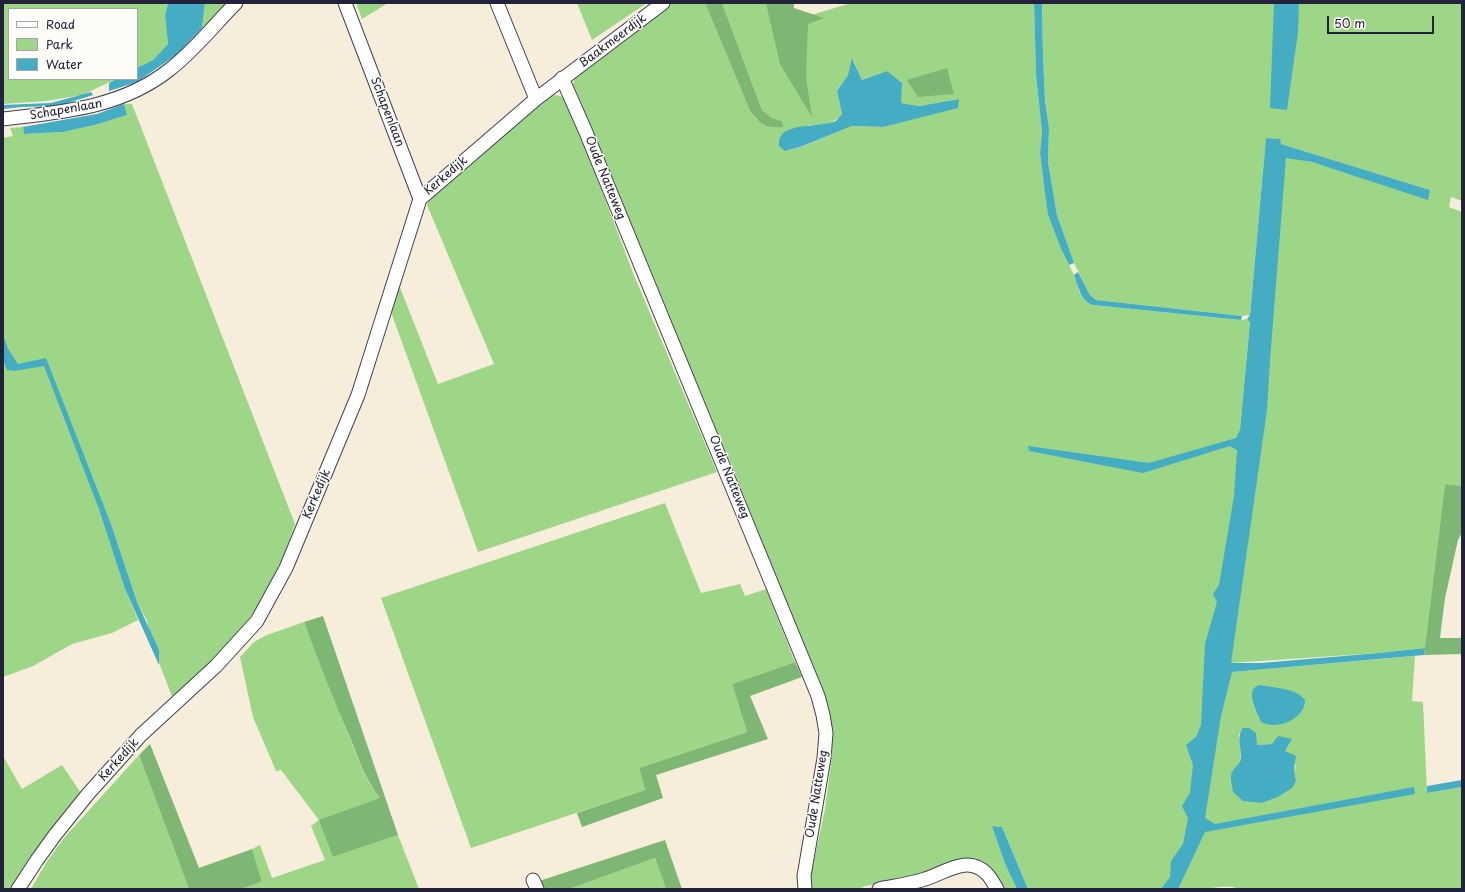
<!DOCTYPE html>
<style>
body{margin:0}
#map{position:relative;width:1465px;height:892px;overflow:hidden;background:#f6edda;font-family:"Playpen Sans",sans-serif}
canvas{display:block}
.frame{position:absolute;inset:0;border:4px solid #22223b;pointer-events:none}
.legend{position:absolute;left:8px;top:8px;width:130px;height:72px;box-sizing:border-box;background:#fdfcf7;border:1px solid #a5a5ac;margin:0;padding:5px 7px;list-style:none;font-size:12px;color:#22223b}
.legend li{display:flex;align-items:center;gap:8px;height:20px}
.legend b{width:20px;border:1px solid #a5a5ac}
.scale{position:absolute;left:1327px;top:16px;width:107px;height:18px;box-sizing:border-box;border:2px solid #22223b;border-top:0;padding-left:5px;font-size:12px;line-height:14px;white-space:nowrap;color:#22223b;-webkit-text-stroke:3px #fdfcf7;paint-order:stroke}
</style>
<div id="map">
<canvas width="1465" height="892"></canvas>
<div class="frame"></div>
<ul class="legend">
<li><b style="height:5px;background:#fff"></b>Road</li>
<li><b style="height:11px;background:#9ed688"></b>Park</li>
<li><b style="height:11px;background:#44adc3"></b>Water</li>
</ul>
<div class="scale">50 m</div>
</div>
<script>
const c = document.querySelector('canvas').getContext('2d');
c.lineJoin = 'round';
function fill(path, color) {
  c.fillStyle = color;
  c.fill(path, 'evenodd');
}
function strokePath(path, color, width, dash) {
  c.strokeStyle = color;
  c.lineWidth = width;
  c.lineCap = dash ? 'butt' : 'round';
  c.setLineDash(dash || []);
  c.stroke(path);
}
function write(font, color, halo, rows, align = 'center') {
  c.font = font + ' "Playpen Sans",sans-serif';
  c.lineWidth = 3;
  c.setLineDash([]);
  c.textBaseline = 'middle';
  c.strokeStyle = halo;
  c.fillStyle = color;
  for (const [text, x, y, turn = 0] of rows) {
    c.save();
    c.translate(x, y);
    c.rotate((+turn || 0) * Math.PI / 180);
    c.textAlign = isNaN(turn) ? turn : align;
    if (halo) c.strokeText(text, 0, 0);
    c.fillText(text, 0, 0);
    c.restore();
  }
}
const green = new Path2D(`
 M 3,3 L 168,3 L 165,16 L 168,44 L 153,60 L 137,68 L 137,9 L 9,9 L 9,79 L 116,79 L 82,95 L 46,101 L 3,104 Z
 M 205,3 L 228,3 L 202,28 Z
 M 356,3 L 388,3 L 362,19 Z
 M 577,3 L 647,3 L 592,40 Z
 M 668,3 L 705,3 L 750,111 L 757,120 L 782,121 L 772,118 L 762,110 L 722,3 L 770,3 L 778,25 L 851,3 L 1034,3 L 1036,75 L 1042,132 L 1040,153 L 1044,185 L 1056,235 L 1061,249 L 1074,275 L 1080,293 L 1093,305 L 1241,320 L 1247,319 L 1250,321 L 1240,430 L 1286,157 L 1312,162 L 1430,190 L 1281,144 L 1279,139 L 1266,138 L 1250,315 L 1242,316 L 1096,300 L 1090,295 L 1074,263 L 1057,215 L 1048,162 L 1049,128 L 1045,101 L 1043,56 L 1042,3 L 1462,3 L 1462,201 L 1451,197 L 1449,207 L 1462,212 L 1462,486 L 1445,484 L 1425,648 L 1379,653 L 1231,663 L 1232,672 L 1415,656 L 1412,701 L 1423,702 L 1427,793 L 1462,787 L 1462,889 L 1238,889 C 1229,884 1215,888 1205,889 L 1028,889 L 1002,827 L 993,826 L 1006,866 L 1017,889 L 1005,889 L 986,863 L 975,858 L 963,859 L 922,876 L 865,886 L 859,889 L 812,889 L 810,879 L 825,809 L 832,756 L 832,732 L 829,711 L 823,693 L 780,588 L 732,466 L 648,271 L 572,87 L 576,75 ZM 853,59 L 862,80 L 887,71 L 901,103 L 919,106 L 958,99 L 883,127 L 852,126 L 804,146 L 785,151 L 809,125 C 822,125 834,125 842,114 L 837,91 L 848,75 ZM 1260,685 L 1261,722 C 1257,712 1243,689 1260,685 ZM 1239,733 L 1257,745 L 1272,744 L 1292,739 L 1285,751 L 1296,765 L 1294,770 L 1296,781 C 1288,793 1276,798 1262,803 L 1232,771 L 1240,763 L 1241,751 Z
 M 551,94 L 567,98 L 633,273 L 717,472 L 478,552 L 391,312 L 399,285 L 438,384 L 494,364 L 427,205 L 432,195 Z
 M 124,104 L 132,104 L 295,524 C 280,570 256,615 224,651 C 209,669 189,684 173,699 L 153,647 L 147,621 L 137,602 L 112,528 L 100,510 L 125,589 L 138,620 L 112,633 L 72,644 L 33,666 L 3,677 L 3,138 L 13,136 L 10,128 L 23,127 L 24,134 L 63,132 L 95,125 L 127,115 Z
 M 665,503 L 701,593 L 740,584 L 745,596 L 766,589 L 795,662 L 732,684 L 747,732 L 639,768 L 645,790 L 471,848 L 381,598 Z
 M 304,622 C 320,662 335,702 351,741 C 359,761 366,782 380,798 L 333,857 L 398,835 L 419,889 L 241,889 L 261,882 L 261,878 L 252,849 L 260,845 L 272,878 L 325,860 L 311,826 L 319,820 L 281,770 L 276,771 L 253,717 L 240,657 L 254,642 L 267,635 Z
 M 139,755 L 189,889 L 31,889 L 46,863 L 63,839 Z
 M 3,756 L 22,789 L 62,765 L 81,793 L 47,834 L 13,889 L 3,889 Z
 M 655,858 L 666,889 L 569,889 Z`);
const forest = new Path2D(`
 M 705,3 L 722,3 L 762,110 L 772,118 L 782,121 L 783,127 C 765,128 761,125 750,111 Z
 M 766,3 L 794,3 L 794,8 L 824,18 L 808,24 L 806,77 L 812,117 L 780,64 Z
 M 947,68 L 954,94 L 918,97 L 907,80 Z
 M 1445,484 L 1462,486 L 1462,532 L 1458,540 L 1445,598 L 1440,638 L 1462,638 L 1462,654 L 1424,655 Z
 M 323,616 L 398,835 L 333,857 L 319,820 L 380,798 C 366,781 359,760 351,740 C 334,701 319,662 304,622 Z
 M 795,662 L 802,677 L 750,696 L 768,739 L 656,775 L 663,798 L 582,827 L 577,813 L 645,790 L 639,768 L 747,732 L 732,684 Z
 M 150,744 L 199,868 L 252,849 L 261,878 L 261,882 L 241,889 L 189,889 L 139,755 Z
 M 665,840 L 682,889 L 666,889 L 655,858 L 569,889 L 542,889 L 539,881 Z`);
const water = new Path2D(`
 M 168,3 L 205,3 L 202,28 L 176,55 L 137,82 L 109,91 L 109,83 L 116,79 L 137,79 L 137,68 L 153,60 L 168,44 L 165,16 Z
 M 1034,3 L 1042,3 L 1043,56 L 1045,101 L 1049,128 L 1048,162 L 1057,215 L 1074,263 L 1069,265 L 1061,249 L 1048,214 L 1044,185 L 1040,153 L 1042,132 L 1036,75 Z
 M 1274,3 L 1299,3 L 1298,32 L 1287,110 L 1270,108 Z
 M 852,58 L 862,80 L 887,71 L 902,83 L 901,103 L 919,106 L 959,99 L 958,108 L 883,127 L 852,126 L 803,146 L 785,151 L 779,146 C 779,143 779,138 781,136 C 789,123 823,127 836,121 C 838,119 840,116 842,114 L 837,91 L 848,75 Z
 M 91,92 L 93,95 L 58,106 L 21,107 L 3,109 L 3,105 L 51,103 Z
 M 124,104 L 127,115 L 95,125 L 63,132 L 24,134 L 23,127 L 97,114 Z
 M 1266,138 L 1280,139 L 1281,144 L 1430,190 L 1428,200 L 1312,162 L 1286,158 L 1270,360 L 1267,410 L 1231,663 L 1261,663 L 1379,653 L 1425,648 L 1424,655 L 1232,672 L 1221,716 L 1205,818 L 1215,824 L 1414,787 L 1415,794 L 1205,832 L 1178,889 L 1161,889 L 1170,877 L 1171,861 L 1183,844 L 1188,818 L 1182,806 L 1190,793 L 1193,765 L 1186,745 L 1196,737 L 1201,725 L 1205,644 L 1217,602 L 1213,594 L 1219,585 L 1234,496 L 1237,450 L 1230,446 L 1143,473 L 1029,451 L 1028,446 L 1149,463 L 1236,438 L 1240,430 L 1250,322 L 1247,319 L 1250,315 Z
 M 1078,272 L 1090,295 L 1096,300 L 1242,316 L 1241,320 L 1093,305 C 1081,301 1078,286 1074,275 Z
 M 3,334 L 8,349 L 18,364 L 46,358 L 112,527 L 137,602 L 159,650 L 159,665 L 125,589 L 99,509 L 44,366 L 14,371 L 7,370 L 3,360 Z
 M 1260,685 C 1275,688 1296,688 1305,700 C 1305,719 1277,731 1261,722 C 1257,712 1243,688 1260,685 Z
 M 1243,728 L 1249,728 L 1256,733 L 1257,745 L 1272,744 L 1278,736 L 1292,739 L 1285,751 L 1296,756 L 1294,770 L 1296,781 L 1292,788 L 1278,797 L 1262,803 L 1243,801 L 1233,792 C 1232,785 1229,775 1233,770 C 1235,767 1238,765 1240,762 C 1244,751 1235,740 1243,728 Z
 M 1462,780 L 1462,787 L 1427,793 L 1427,786 Z
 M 992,826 L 1002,827 L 1028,889 L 1017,889 L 1006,866 Z`);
const street = new Path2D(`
 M 345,3 L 420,199
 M 497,3 L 536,99
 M 562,78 L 585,130 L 818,696 L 823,715 L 826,733 L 824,758 L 804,876 L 805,889
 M 3,119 C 62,112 121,108 169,70 C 194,51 214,25 236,3
 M 533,880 L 537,889
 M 18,889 L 37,860 L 55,835 L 88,794 L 141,735 L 216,666 L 257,621 L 286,568 L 358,395 L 420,199 L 536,99 L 663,3
 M 879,889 C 894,886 910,884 925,879 C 945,873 968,854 987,874 C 991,878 994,884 997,889`);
const streetNames = [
 ["Baakmeerdijk",613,41,-37],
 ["Schapenlaan",66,110,-10],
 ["Schapenlaan",387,112,69],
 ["Kerkedijk",446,176,-41],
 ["Oude Natteweg",605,178,68],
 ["Oude Natteweg",729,477,68],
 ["Kerkedijk",317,494,-67],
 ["Kerkedijk",119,760,-48],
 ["Oude Natteweg",817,794,-81]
];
fill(green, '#9ed688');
fill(forest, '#7eb774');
fill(water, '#44adc3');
strokePath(street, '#424053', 15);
strokePath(street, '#fff', 13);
write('12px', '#22223b', '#fdfcf7', streetNames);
</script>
